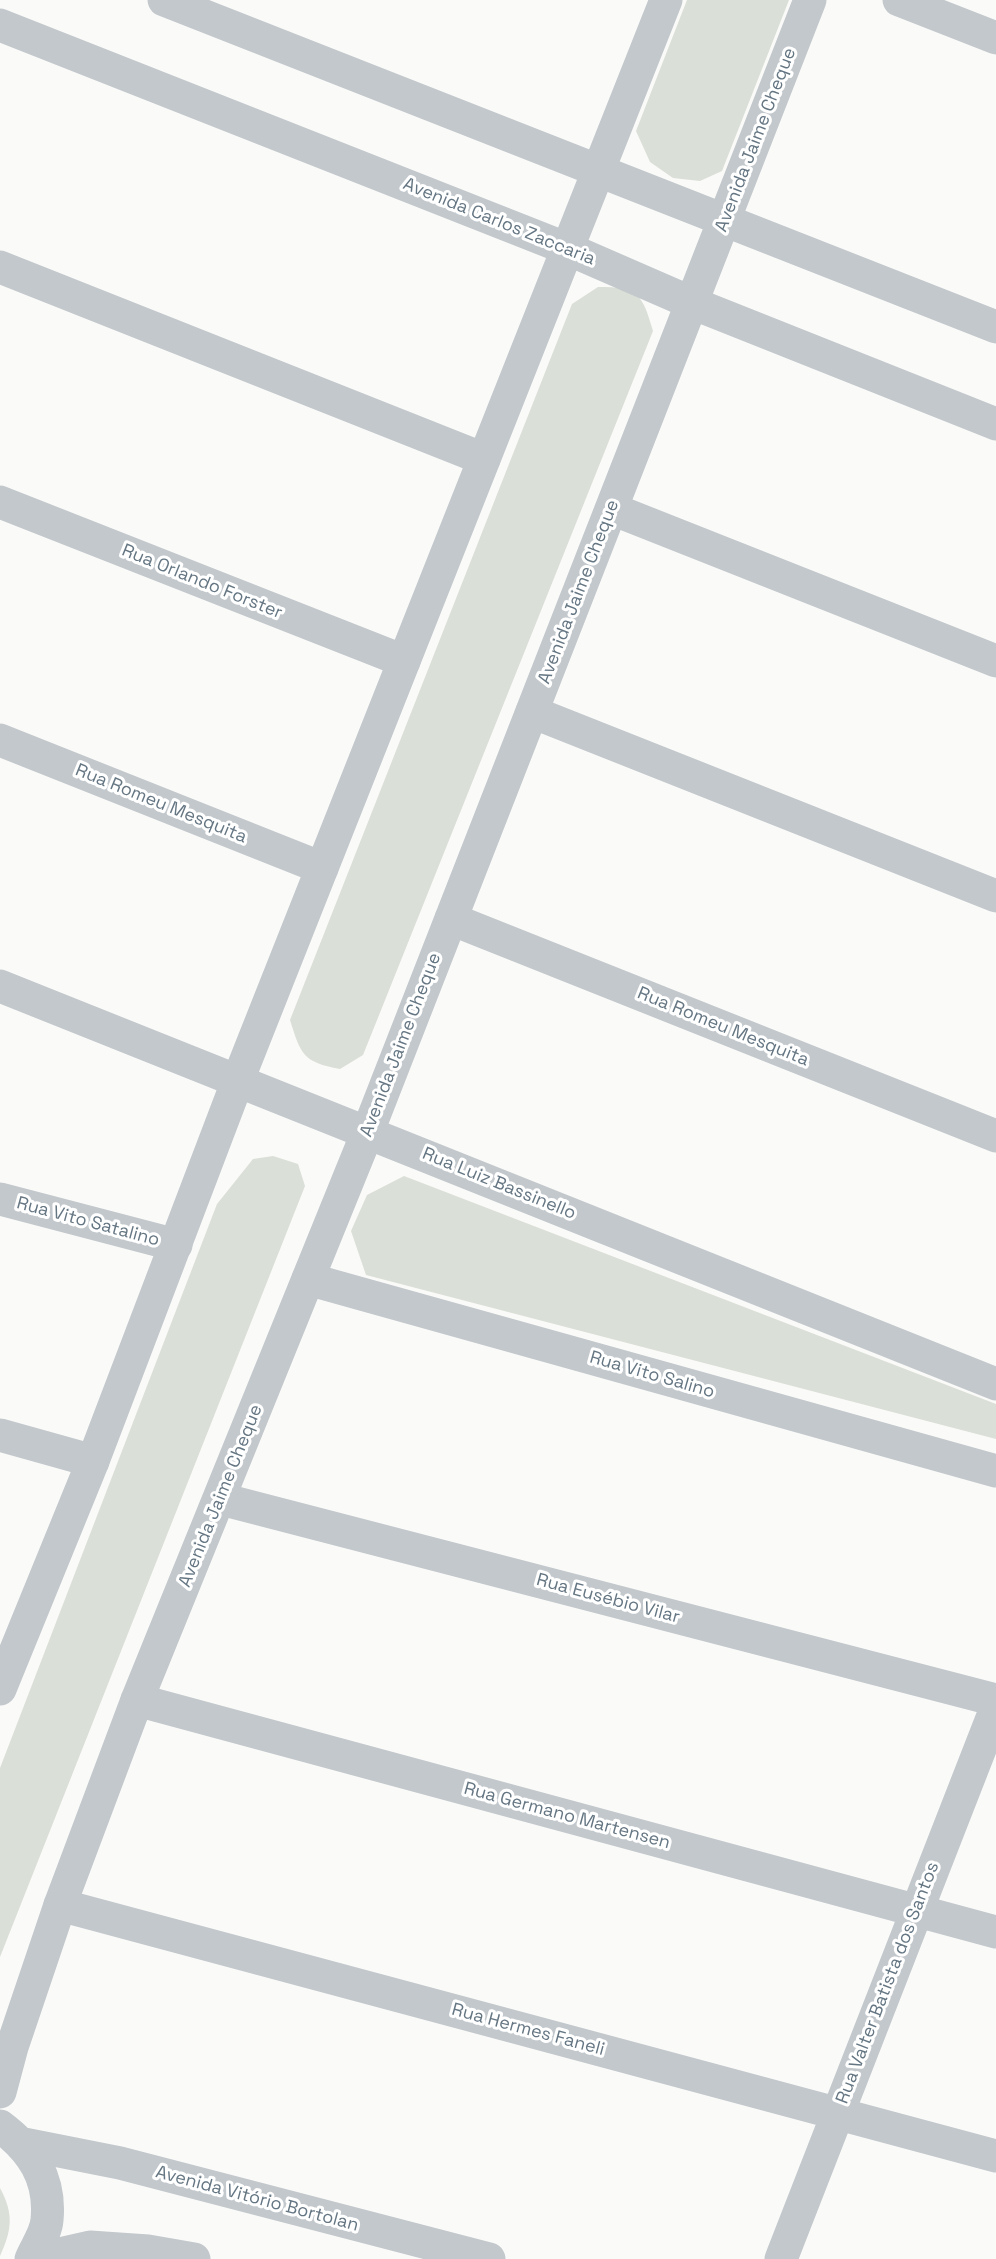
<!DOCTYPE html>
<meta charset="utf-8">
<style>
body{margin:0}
canvas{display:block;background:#fafaf8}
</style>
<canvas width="996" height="2259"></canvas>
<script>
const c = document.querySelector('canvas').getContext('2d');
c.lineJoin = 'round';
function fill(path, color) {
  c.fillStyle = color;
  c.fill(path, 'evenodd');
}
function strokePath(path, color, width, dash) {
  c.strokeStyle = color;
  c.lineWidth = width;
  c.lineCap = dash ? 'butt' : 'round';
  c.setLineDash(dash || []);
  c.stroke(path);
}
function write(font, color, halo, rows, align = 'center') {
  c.font = font + ' "Space Grotesk",sans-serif';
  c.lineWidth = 6;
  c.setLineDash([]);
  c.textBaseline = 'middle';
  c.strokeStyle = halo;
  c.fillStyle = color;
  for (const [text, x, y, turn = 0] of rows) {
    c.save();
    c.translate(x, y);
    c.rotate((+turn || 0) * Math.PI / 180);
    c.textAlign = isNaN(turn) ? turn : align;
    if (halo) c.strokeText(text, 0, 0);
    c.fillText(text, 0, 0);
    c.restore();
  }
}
const green = new Path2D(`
 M 687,0 L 789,0 L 722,171 L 700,181 L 673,178 L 650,162 L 636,131 Z
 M 598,287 C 638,287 642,293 653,331 L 363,1055 L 340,1069 C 303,1062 301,1055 290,1020 L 572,304 Z
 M 273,1156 L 298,1164 L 305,1186 L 0,1957 L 0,1768 L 217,1204 L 253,1159 Z
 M 404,1176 L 996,1404 L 996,1439 L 366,1275 L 351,1231 L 367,1195 Z
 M 0,2188 C 14,2214 12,2230 0,2256 Z`);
const minor = new Path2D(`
 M 899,0 L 996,38
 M 0,267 L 484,459
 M 0,502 L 404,661
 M 612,509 L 996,661
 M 532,712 L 996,896
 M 0,740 L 322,868
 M 451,919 L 996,1136
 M 0,986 L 996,1384
 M 0,1199 L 176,1245
 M 308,1279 L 996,1471
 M 0,1435 L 93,1461
 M 221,1499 L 996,1700
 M 137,1700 L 996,1932
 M 60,1905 L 996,2156
 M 781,2259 L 996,1708`);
const tertiary = new Path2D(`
 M 164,0 L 996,327
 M 0,25 L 568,249 L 692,303 L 996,424
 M 0,1689 L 93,1461 L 238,1080 L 666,0
 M 0,2092 L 12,2047 L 60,1905 L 137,1700 L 368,1131 L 810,0
 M 0,2126 C 32,2150 51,2178 47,2220 C 46,2233 36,2247 31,2259
 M 24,2144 L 120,2163 L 489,2259
 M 37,2259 L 90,2247 L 148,2251 L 194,2259`);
const streetNames = [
 ["Avenida Jaime Cheque",756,140,-69],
 ["Avenida Carlos Zaccaria",499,222,22],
 ["Rua Orlando Forster",202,582,22],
 ["Avenida Jaime Cheque",579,592,-69],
 ["Rua Romeu Mesquita",161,804,22],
 ["Rua Romeu Mesquita",723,1027,22],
 ["Avenida Jaime Cheque",401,1045,-69],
 ["Rua Luiz Bassinello",499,1184,22],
 ["Rua Vito Satalino",88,1222,15],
 ["Rua Vito Salino",652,1375,16],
 ["Avenida Jaime Cheque",221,1496,-68],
 ["Rua Eusébio Vilar",608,1599,15],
 ["Rua Germano Martensen",567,1816,15],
 ["Rua Valter Batista dos Santos",888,1983,-69],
 ["Rua Hermes Faneli",528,2030,15],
 ["Avenida Vitório Bortolan",257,2199,15]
];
fill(green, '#dadfd7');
strokePath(minor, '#c3c8cc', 33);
strokePath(tertiary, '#c3c8cc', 33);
write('18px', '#657683', '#fff', streetNames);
</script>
